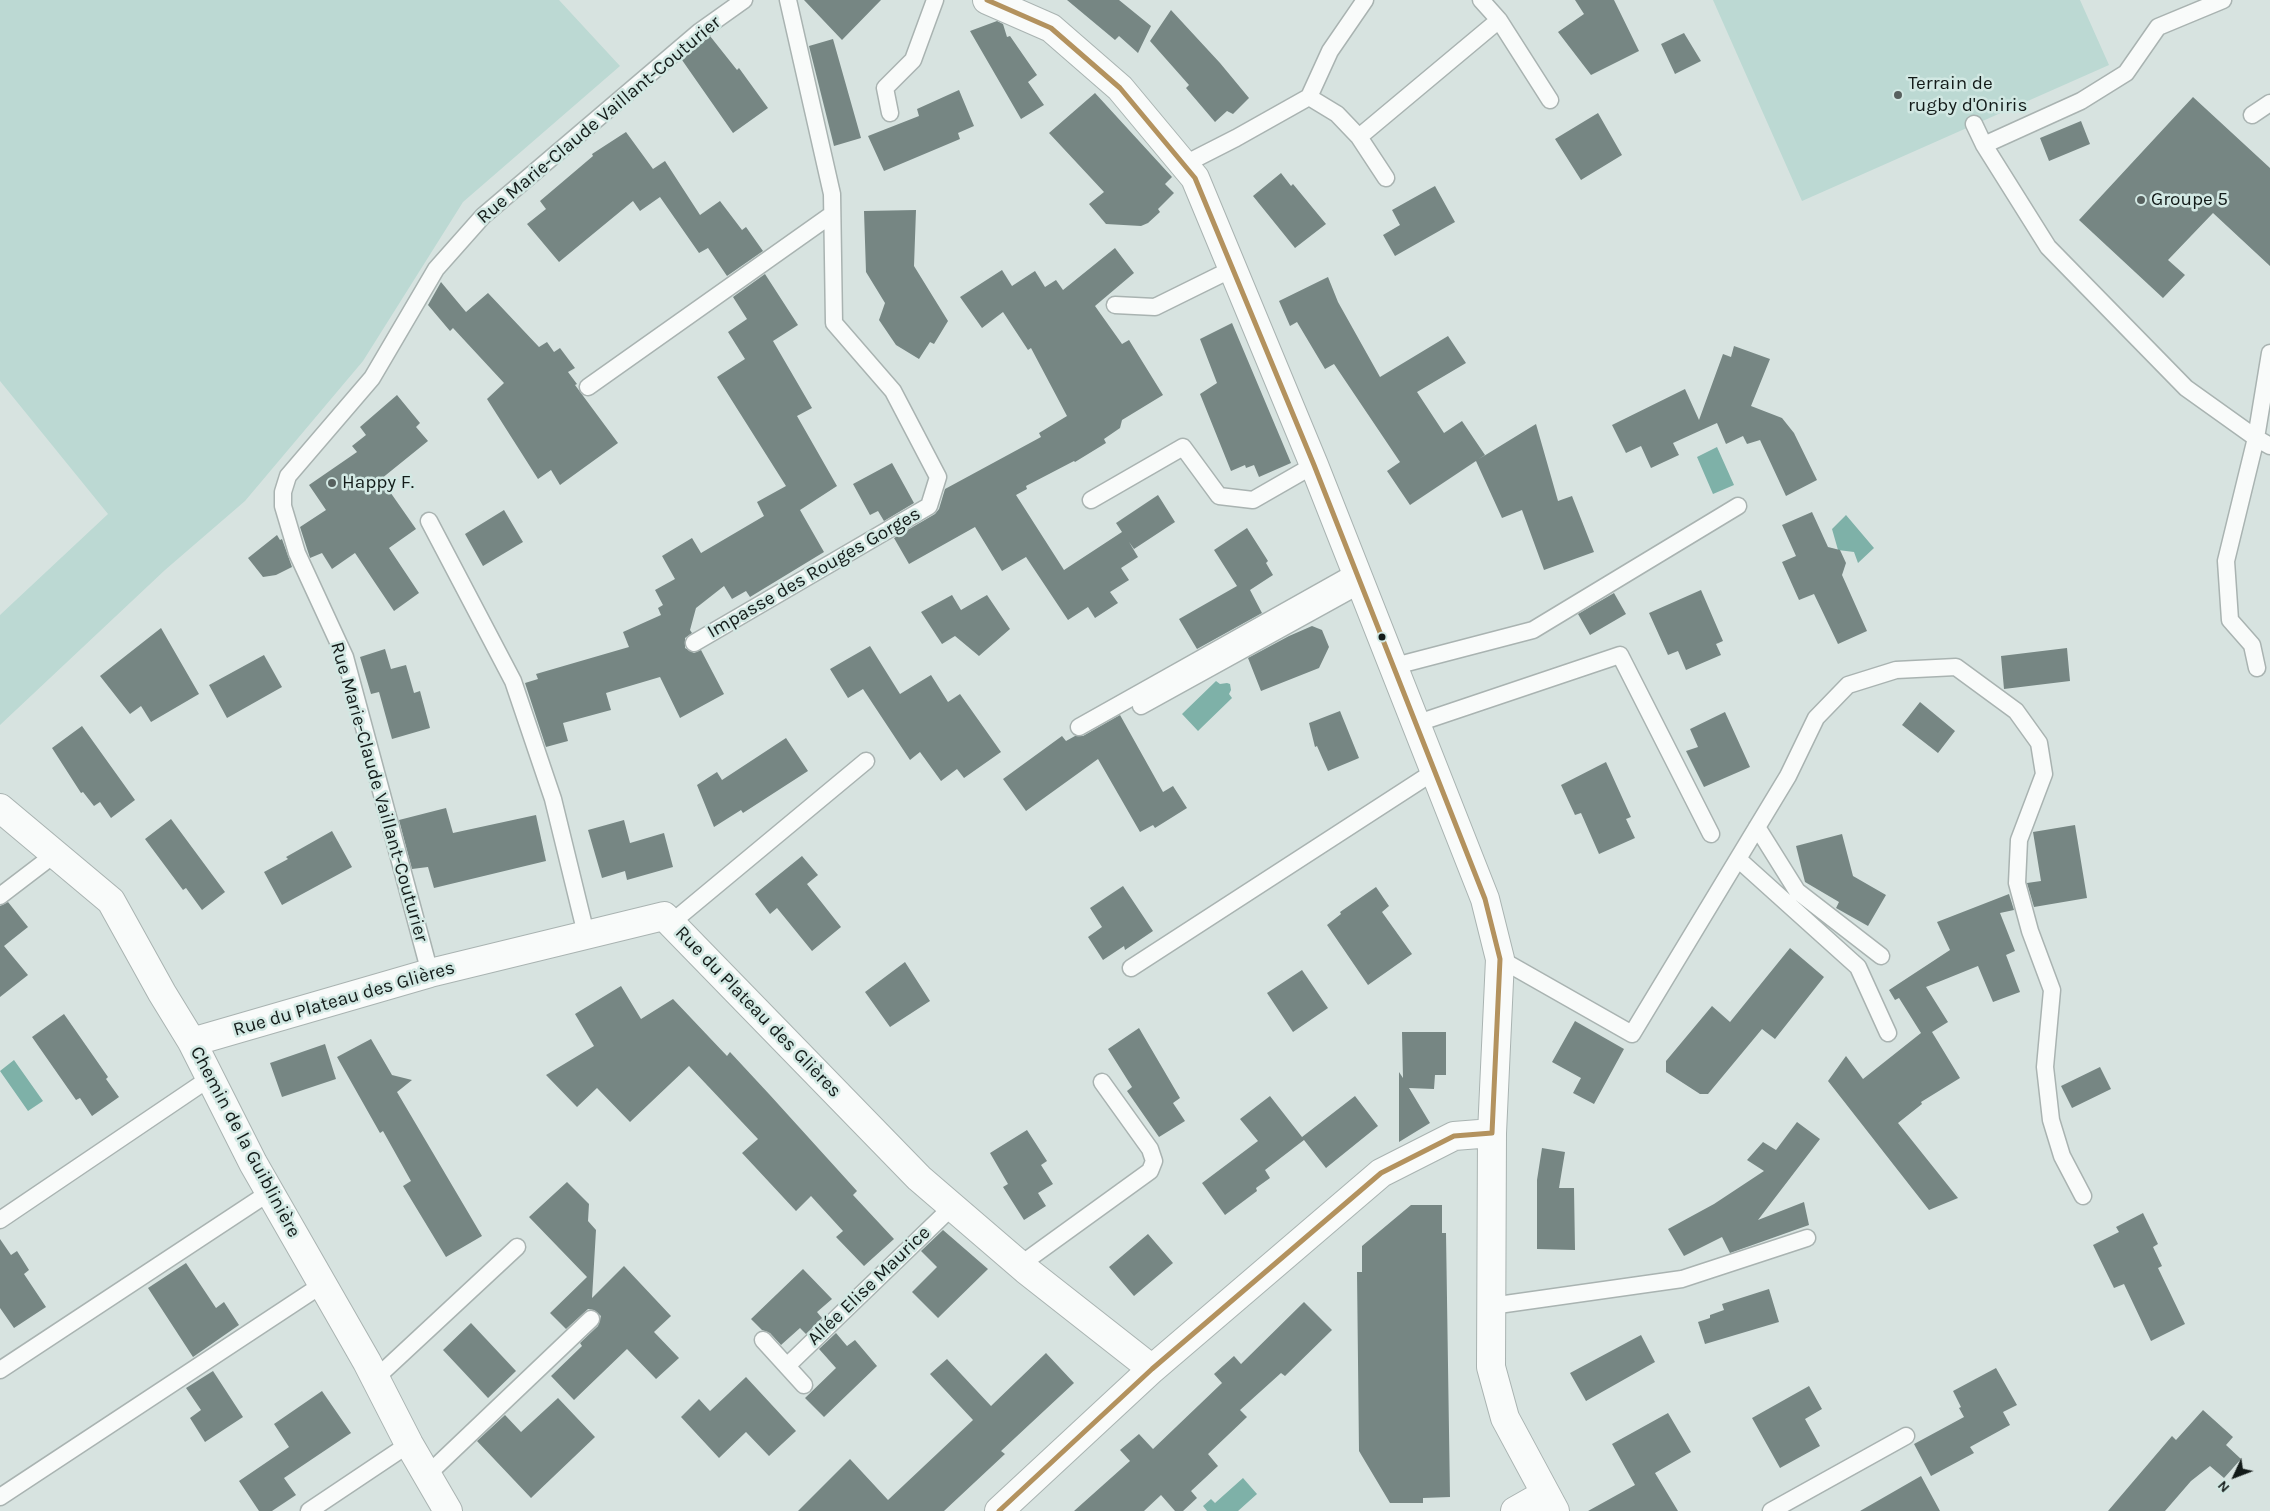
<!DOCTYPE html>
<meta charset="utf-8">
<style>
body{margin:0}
#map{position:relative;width:2270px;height:1511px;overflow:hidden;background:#d7e3e0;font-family:Karla,sans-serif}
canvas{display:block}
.north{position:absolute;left:2210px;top:1451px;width:50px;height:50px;-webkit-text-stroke:4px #d2e8e3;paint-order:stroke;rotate:227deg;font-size:14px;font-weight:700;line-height:20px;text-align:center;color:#131b19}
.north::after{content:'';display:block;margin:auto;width:18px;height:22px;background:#131b19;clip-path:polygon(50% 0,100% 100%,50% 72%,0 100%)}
</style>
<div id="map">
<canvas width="2270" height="1511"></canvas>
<div class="north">N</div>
</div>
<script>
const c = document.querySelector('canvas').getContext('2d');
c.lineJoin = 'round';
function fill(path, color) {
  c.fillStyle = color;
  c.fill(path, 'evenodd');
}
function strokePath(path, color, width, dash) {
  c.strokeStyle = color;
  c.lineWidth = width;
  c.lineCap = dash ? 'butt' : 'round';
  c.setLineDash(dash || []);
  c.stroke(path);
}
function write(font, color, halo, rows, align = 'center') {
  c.font = font + ' Karla,sans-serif';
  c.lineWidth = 5;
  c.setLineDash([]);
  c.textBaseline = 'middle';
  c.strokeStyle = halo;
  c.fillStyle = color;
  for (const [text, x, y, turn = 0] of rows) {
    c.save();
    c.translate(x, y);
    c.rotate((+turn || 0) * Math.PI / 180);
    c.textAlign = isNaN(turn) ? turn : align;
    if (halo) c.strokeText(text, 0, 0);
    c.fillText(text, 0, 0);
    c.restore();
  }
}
const green = new Path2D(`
 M 0,0 L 559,0 L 620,66 L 463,202 L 363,361 L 245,501 L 165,570 L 0,725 L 0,615 L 108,514 L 0,381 Z
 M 1713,0 L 2080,0 L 2109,65 L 1802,201 Z`);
const water = new Path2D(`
 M 1717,447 L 1734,485 L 1713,494 L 1697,457 Z
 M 1846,515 L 1874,548 L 1858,563 L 1854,552 L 1838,550 L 1832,529 Z
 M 1216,681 L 1220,684 L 1227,683 L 1230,684 L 1231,690 L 1229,694 L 1232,698 L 1198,731 L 1182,714 Z
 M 14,1060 L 43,1101 L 28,1111 L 0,1071 Z
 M 1243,1478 L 1257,1494 L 1238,1511 L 1207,1511 L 1203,1506 L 1211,1499 L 1215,1503 Z`);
const building = new Path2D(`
 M 804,0 L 881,0 L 842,40 Z
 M 1067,0 L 1119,0 L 1151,26 L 1138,53 L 1119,36 L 1115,40 Z
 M 1575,0 L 1614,0 L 1639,51 L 1591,75 L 1558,32 L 1584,14 Z
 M 1171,10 L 1220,63 L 1249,98 L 1233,114 L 1227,111 L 1215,122 L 1186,88 L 1189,85 L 1150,41 Z
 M 997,21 L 1003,24 L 1007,37 L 1010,36 L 1037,75 L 1028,82 L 1044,105 L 1021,119 L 970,31 Z
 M 1684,33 L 1701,61 L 1675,74 L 1661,44 Z
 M 710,36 L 737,70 L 739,68 L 768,108 L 733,133 L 682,60 Z
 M 833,39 L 861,138 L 834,146 L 809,46 Z
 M 959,90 L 974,126 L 958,133 L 960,139 L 884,171 L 868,136 L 919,116 L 917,109 Z
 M 1095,93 L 1172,177 L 1165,184 L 1174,193 L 1158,209 L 1160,212 L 1148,223 L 1141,226 L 1106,224 L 1089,204 L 1104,192 L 1049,133 Z
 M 2193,97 L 2270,168 L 2270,266 L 2213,213 L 2168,260 L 2185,275 L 2163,298 L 2079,220 Z
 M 1598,113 L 1622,155 L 1581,180 L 1555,139 Z
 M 2081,121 L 2090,144 L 2049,161 L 2040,138 Z
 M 626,132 L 653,169 L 665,161 L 700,215 L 720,201 L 742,230 L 746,227 L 763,251 L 727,276 L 708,248 L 699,253 L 660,197 L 640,211 L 633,201 L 559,262 L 527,224 L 546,209 L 540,201 L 593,156 L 592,154 Z
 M 1281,173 L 1291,186 L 1293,184 L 1326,224 L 1295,248 L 1253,196 Z
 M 1435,186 L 1455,222 L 1395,256 L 1383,235 L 1400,225 L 1392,210 Z
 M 916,210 L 914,266 L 948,321 L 934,344 L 930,342 L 919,359 L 896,345 L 879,320 L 885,303 L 866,272 L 864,211 Z
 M 1115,248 L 1134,273 L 1095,306 L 1122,344 L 1129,340 L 1163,395 L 1122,420 L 1120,428 L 1104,439 L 1106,443 L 1075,462 L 1074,461 L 1026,486 L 1027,489 L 1016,495 L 1064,570 L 1122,532 L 1116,523 L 1158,495 L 1175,522 L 1134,549 L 1129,542 L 1138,557 L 1121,568 L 1129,580 L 1110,592 L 1118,603 L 1095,618 L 1088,607 L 1068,620 L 1026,557 L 1002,571 L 975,527 L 909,564 L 894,538 L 935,514 L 939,509 L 945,489 L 1041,437 L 1039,433 L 1067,416 L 1031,348 L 1028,350 L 1003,312 L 982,328 L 960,297 L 1002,270 L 1012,286 L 1035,271 L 1045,287 L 1056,280 L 1063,290 Z
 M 765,274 L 798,325 L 773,341 L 812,408 L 797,416 L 837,486 L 800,510 L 824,552 L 750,597 L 746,591 L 732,599 L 724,586 L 696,608 L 690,630 L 692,633 L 685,638 L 685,648 L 694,653 L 701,650 L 724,694 L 680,718 L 660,677 L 606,693 L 611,710 L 563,723 L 568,741 L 546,747 L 525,683 L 538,679 L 536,674 L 629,647 L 623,632 L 661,615 L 658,608 L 663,605 L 655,590 L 675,579 L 662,556 L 692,538 L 701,553 L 764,516 L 757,502 L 786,486 L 717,377 L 745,359 L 728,332 L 747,319 L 733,297 Z
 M 1328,277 L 1338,302 L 1380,377 L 1448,336 L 1466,363 L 1417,392 L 1444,433 L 1462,421 L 1485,455 L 1479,459 L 1536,424 L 1558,501 L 1572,496 L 1594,552 L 1544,570 L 1522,510 L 1502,518 L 1476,461 L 1410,505 L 1387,471 L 1400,462 L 1334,364 L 1325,369 L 1297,322 L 1290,326 L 1279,301 Z
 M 441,282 L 466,312 L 488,293 L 539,347 L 547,342 L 554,352 L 560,348 L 575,368 L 568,372 L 577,384 L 575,385 L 618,443 L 560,485 L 551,470 L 538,479 L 487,399 L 504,383 L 453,328 L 450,331 L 428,305 Z
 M 1232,323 L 1291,463 L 1259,477 L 1254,465 L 1246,468 L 1245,465 L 1231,471 L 1200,394 L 1217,383 L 1200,339 Z
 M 1734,346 L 1770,359 L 1751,406 L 1782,418 L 1794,433 L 1817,480 L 1786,496 L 1760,440 L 1747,444 L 1743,436 L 1726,444 L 1717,423 L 1673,443 L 1679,455 L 1651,468 L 1641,446 L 1626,453 L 1612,425 L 1685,389 L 1699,420 L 1723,354 L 1731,357 Z
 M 397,395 L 420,423 L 416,427 L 428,441 L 381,479 L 416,529 L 389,548 L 419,593 L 394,611 L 355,553 L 332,569 L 322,553 L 310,558 L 300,527 L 326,510 L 309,485 L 357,452 L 352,446 L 366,435 L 360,427 Z
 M 892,463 L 914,503 L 884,521 L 878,511 L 870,515 L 853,484 Z
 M 504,510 L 523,542 L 483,566 L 465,534 Z
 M 1812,512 L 1828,547 L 1840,550 L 1846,563 L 1842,575 L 1867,631 L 1838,644 L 1814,594 L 1799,600 L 1782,562 L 1796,556 L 1782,525 Z
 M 1247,528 L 1268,561 L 1266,563 L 1273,575 L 1250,590 L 1262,613 L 1197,649 L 1179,619 L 1237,586 L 1214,550 Z
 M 277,535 L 280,540 L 282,539 L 292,567 L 276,575 L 263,577 L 248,558 Z
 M 1701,590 L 1723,641 L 1716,644 L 1721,655 L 1686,670 L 1678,651 L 1668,655 L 1649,613 Z
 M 1614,593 L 1626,614 L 1590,635 L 1578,614 Z
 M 952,595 L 961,610 L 987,595 L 1010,629 L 979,656 L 955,636 L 942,644 L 921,612 Z
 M 1312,626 L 1322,630 L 1329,647 L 1319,668 L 1261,691 L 1248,658 L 1289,636 Z
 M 161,628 L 199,694 L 151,722 L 141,706 L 130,714 L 100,676 Z
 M 870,646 L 900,694 L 931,675 L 948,702 L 960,694 L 1001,752 L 964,778 L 957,769 L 941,781 L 920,752 L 910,760 L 863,689 L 848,698 L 830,669 Z
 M 2067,648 L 2070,681 L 2004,689 L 2001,656 Z
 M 385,649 L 391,669 L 406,665 L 414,693 L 420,691 L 430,728 L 392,739 L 379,692 L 371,694 L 360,657 Z
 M 264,655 L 282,687 L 227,718 L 209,685 Z
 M 1920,702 L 1955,731 L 1938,753 L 1902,725 Z
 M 1340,711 L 1359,758 L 1328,771 L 1317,746 L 1315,747 L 1309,723 Z
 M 1725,712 L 1750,767 L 1704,787 L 1686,751 L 1698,747 L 1690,729 Z
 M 1120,715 L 1163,792 L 1173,786 L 1187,808 L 1155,828 L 1153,825 L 1140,832 L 1098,759 L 1026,811 L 1003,779 L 1062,736 L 1066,741 L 1075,736 L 1083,736 Z
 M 82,726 L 135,800 L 111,818 L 100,802 L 94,806 L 83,792 L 81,793 L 52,748 Z
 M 786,738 L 808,771 L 743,813 L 741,810 L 714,827 L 697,785 L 717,772 L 722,780 Z
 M 1606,762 L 1631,817 L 1626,819 L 1635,838 L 1599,854 L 1581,813 L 1575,815 L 1561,785 Z
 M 446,808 L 453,833 L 536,815 L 546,861 L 434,888 L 428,867 L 412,869 L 399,820 Z
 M 171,819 L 225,892 L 202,910 L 186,888 L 183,890 L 145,839 Z
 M 624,820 L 630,843 L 664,833 L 673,867 L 627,880 L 625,871 L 602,878 L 588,830 Z
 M 2075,825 L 2087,898 L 2034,907 L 2027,883 L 2041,881 L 2033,832 Z
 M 332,831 L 352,867 L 282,905 L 264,872 L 288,859 L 286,857 Z
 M 1842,834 L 1853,876 L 1886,895 L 1868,926 L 1836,908 L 1839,902 L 1805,882 L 1796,846 Z
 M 802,856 L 818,875 L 807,884 L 841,927 L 812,951 L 777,908 L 770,914 L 755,894 Z
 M 1123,886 L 1153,931 L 1125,950 L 1124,946 L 1103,960 L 1088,937 L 1102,927 L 1090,908 Z
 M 1376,887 L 1389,906 L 1382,912 L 1412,954 L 1368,985 L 1327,925 L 1341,914 L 1340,912 Z
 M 2009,894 L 2014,910 L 2000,913 L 2015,951 L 2006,955 L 2020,992 L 1993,1002 L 1978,966 L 1926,987 L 1948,1022 L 1932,1032 L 1960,1078 L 1921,1102 L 1922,1104 L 1898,1123 L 1958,1198 L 1929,1210 L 1828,1081 L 1846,1056 L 1863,1079 L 1921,1033 L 1899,998 L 1895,1000 L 1889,990 L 1950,950 L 1937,922 Z
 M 8,902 L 28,927 L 4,946 L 28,975 L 0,997 L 0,906 Z
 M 1790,948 L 1824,977 L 1775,1039 L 1762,1029 L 1708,1094 L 1700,1094 L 1666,1072 L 1666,1061 L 1712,1006 L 1730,1022 Z
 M 905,962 L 930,1001 L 890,1027 L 865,992 Z
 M 1302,970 L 1328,1008 L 1293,1032 L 1267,993 Z
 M 621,986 L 641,1019 L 673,999 L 727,1056 L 730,1052 L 769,1094 L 857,1191 L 853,1195 L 894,1239 L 864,1266 L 836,1237 L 843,1231 L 811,1196 L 796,1211 L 742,1153 L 758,1139 L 689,1066 L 630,1122 L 597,1088 L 577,1107 L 546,1075 L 594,1046 L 575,1014 Z
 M 64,1014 L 108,1077 L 106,1079 L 119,1097 L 92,1116 L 80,1098 L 76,1100 L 32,1037 Z
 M 1575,1021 L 1624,1049 L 1594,1104 L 1573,1093 L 1581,1078 L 1552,1062 Z
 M 1139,1028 L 1180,1098 L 1173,1103 L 1185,1121 L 1159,1137 L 1127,1091 L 1132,1087 L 1108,1049 Z
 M 1402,1032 L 1446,1032 L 1446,1075 L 1435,1075 L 1434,1089 L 1409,1088 L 1430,1123 L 1399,1142 L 1399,1072 L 1403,1078 Z
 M 371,1039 L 392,1075 L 412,1080 L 397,1092 L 482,1236 L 446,1257 L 403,1186 L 411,1181 L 383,1131 L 380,1133 L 337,1057 Z
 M 325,1044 L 336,1079 L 282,1097 L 270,1063 Z
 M 2100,1067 L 2111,1089 L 2072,1108 L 2061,1086 Z
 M 1270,1096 L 1302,1137 L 1355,1096 L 1378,1126 L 1326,1168 L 1304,1140 L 1265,1170 L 1270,1178 L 1256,1188 L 1257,1191 L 1225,1215 L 1202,1183 L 1258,1141 L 1240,1119 Z
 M 1797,1122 L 1820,1139 L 1758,1220 L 1804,1202 L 1809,1225 L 1730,1253 L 1722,1237 L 1684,1256 L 1668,1229 L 1714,1204 L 1764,1171 L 1747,1160 L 1763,1142 L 1776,1150 Z
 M 1027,1130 L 1047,1161 L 1041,1165 L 1053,1184 L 1038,1193 L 1046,1206 L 1024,1220 L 1003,1187 L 1008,1184 L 990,1153 Z
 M 1542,1148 L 1565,1152 L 1559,1188 L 1574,1188 L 1575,1250 L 1537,1249 L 1537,1180 Z
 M 567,1182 L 589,1204 L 588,1221 L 596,1230 L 592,1298 L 624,1266 L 671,1316 L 654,1332 L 679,1358 L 656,1379 L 627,1349 L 574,1400 L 551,1376 L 582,1346 L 580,1343 L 598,1326 L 601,1316 L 594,1310 L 588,1309 L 566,1329 L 550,1313 L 587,1277 L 529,1217 Z
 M 1411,1205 L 1442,1205 L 1442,1233 L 1446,1233 L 1450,1497 L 1423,1498 L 1423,1503 L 1390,1503 L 1359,1451 L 1357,1272 L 1362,1272 L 1362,1246 Z
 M 2143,1213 L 2158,1244 L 2153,1247 L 2162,1266 L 2158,1268 L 2185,1324 L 2151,1341 L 2124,1284 L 2114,1288 L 2093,1245 L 2119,1232 L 2116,1227 Z
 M 943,1230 L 988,1269 L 938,1318 L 912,1292 L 937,1267 L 921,1251 Z
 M 1148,1234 L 1173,1263 L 1134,1296 L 1109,1267 Z
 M 0,1239 L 11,1255 L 17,1251 L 29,1270 L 24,1274 L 46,1307 L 14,1328 L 0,1308 Z
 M 186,1263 L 216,1308 L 224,1302 L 239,1325 L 193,1357 L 148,1288 Z
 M 803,1269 L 832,1299 L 817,1312 L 822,1318 L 806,1334 L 800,1328 L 781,1345 L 770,1333 L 762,1330 L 751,1319 Z
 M 1769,1289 L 1779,1322 L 1705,1344 L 1698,1322 L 1710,1318 L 1710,1315 L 1724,1310 L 1722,1304 Z
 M 1304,1302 L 1332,1330 L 1285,1376 L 1281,1373 L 1240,1410 L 1247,1417 L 1208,1454 L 1218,1466 L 1191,1491 L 1197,1498 L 1183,1511 L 1175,1511 L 1161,1495 L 1144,1511 L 1074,1511 L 1130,1461 L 1120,1450 L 1139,1434 L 1153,1449 L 1222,1383 L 1214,1374 L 1234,1356 L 1241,1364 Z
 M 471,1323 L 516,1371 L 488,1398 L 443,1350 Z
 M 836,1333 L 847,1346 L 855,1340 L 877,1366 L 824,1417 L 805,1398 L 836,1368 L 819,1349 Z
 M 1641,1335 L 1655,1362 L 1586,1401 L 1570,1373 Z
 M 1046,1353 L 1074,1383 L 1001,1451 L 1005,1454 L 944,1511 L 798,1511 L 850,1459 L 888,1500 L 973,1420 L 930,1374 L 947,1359 L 991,1406 Z
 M 1996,1368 L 2017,1405 L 2003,1412 L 2010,1425 L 1970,1447 L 1974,1453 L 1931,1476 L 1914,1444 L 1964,1417 L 1959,1408 L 1961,1407 L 1953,1391 Z
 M 213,1371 L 243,1417 L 205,1442 L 190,1418 L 201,1410 L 186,1388 Z
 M 746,1377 L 796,1431 L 769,1456 L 746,1432 L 719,1458 L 681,1417 L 699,1399 L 710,1411 Z
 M 1809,1386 L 1822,1409 L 1805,1419 L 1820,1446 L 1780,1468 L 1752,1418 Z
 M 322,1391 L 351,1433 L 284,1478 L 296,1495 L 272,1511 L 259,1511 L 239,1481 L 289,1447 L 274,1424 Z
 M 558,1398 L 595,1437 L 531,1498 L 477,1441 L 505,1415 L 521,1432 Z
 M 2203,1410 L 2233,1437 L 2226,1445 L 2241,1459 L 2224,1478 L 2210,1466 L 2191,1481 L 2165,1511 L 2108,1511 L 2172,1436 L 2176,1440 Z
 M 1668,1413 L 1691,1452 L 1655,1473 L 1678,1511 L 1588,1511 L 1635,1485 L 1612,1444 Z
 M 1921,1476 L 1940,1511 L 1860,1511 Z`);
const service = new Path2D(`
 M 1499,20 L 1550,100
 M 1309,97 L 1337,114 L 1359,137 L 1499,20 L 1481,0
 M 890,113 L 885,88 L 913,60 L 935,0
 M 2252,115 L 2270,103
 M 1974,124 L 1984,145 L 2048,247 L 2186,388 L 2256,438 L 2270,353
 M 1359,137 L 1386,178
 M 1984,145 L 2081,101 L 2126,73 L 2158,27 L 2223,0
 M 1183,165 L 1236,138 L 1309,97 L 1330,51 L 1365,0
 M 1115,305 L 1155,307 L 1232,269
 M 588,387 L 831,215
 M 1091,500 L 1183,447 L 1219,496 L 1253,500 L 1314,465
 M 429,521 L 513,681 L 553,799 L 586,934
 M 694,643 L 929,506 L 938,477 L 893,391 L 834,323 L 832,194 L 788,0
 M 1395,666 L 1533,630 L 1738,506
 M 2257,668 L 2252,645 L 2230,620 L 2226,561 L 2256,438 L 2270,446
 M 1141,706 L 1362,584
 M 1418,723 L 1620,655 L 1711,834
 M 1079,727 L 1357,571
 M 1757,827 L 1797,891 L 1881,956
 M 1738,859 L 1858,967 L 1888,1033
 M 0,896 L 55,854
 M 671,923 L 866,761
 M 1500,959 L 1632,1034 L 1788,776 L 1816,718 L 1848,685 L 1896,670 L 1956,667 L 2016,711 L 2039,743 L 2044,774 L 2019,840 L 2017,883 L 2030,931 L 2052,990 L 2045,1067 L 2051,1120 L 2062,1156 L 2083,1196
 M 1131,968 L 1435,771
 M 430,973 L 345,657 L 297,553 L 283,506 L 283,492 L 288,476 L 372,378 L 436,269 L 483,216 L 699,32 L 744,0
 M 0,1220 L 210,1078
 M 1020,1265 L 1150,1171 L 1154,1161 L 1150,1149 L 1102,1082
 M 1491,1306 L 1682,1279 L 1807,1238
 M 763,1340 L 804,1385
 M 787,1366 L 952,1207
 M 0,1370 L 270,1192
 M 376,1378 L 517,1247
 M 427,1475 L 591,1319
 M 0,1497 L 323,1284
 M 309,1511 L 409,1444
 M 1771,1511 L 1906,1436`);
const minor = new Path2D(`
 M 987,0 L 1051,28 L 1120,88 L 1195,178 L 1314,465 L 1485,899 L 1500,959 L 1492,1133 L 1491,1367 L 1505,1418 L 1555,1511
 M 0,808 L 111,901 L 162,993 L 192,1042 L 253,1163 L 367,1362 L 409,1444 L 448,1511
 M 192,1042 L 430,973 L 664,916 L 919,1178 L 1026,1270 L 1152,1369
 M 999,1511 L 1152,1369 L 1381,1173 L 1454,1136 L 1492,1133
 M 1515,1511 L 1545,1494`);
const bus1 = new Path2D(`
 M 987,0 L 1051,28 L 1120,88 L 1195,178 L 1314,465 L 1485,899 L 1500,959 L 1492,1133
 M 999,1511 L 1152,1369 L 1381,1173 L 1454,1136 L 1492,1133`);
const markers = [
 [1898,95,5,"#58615f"],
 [2141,200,5,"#58615f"],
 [332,483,5,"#58615f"],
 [1382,637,4.5,"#131b19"]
];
const poiNames = [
 ["Terrain de",1908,84],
 ["rugby d'Oniris",1908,106],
 ["Groupe 5",2151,200],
 ["Happy F.",342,483]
];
const streetNames = [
 ["Rue Marie-Claude Vaillant-Couturier",599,120,-40],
 ["Impasse des Rouges Gorges",814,573,-30],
 ["Rue Marie-Claude Vaillant-Couturier",379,792,74],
 ["Rue du Plateau des Glières",344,999,-16],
 ["Rue du Plateau des Glières",758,1012,46],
 ["Chemin de la Guiblinière",245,1142,62],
 ["Allée Elise Maurice",869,1286,-44]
];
fill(green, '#bcd9d3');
fill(water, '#7eb1a8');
fill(building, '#768683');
strokePath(service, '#a9b3b1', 19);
strokePath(minor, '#a9b3b1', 30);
strokePath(service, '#f9fbfa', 16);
strokePath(minor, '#f9fbfa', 28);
strokePath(bus1, '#b3925e', 5);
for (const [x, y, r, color] of markers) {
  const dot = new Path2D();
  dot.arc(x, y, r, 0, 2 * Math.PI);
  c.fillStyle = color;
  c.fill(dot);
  strokePath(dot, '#d2e8e3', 2);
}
write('19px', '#131b19', '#d2e8e3', poiNames, 'left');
write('19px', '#131b19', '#d2e8e3', streetNames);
</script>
